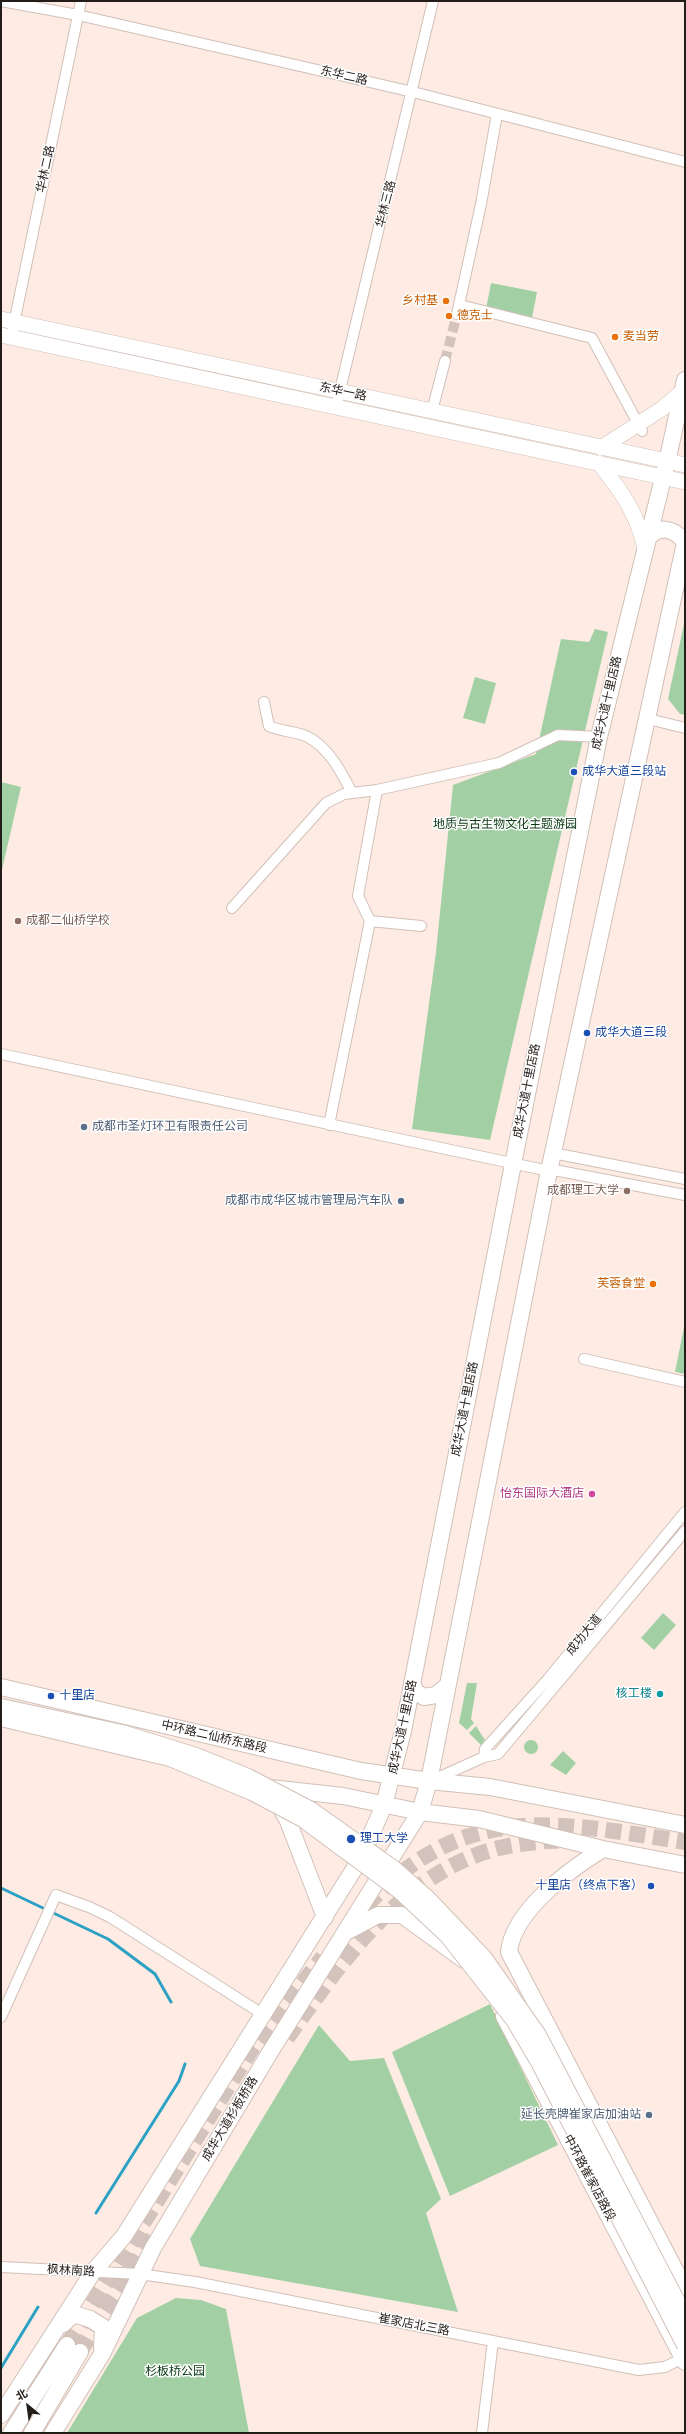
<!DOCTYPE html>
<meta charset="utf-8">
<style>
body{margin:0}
#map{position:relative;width:686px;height:2434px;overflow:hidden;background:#feece4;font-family:"Fira Sans","Noto Sans SC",sans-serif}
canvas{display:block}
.frame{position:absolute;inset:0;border:2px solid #231d1a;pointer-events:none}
.north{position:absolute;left:8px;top:2386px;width:40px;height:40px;-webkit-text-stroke:3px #fefefe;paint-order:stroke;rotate:331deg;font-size:11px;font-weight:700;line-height:16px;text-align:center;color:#231d1a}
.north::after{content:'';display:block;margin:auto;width:14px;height:18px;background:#231d1a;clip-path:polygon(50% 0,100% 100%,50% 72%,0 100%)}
</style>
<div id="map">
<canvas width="686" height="2434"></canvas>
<div class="frame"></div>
<div class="north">北</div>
</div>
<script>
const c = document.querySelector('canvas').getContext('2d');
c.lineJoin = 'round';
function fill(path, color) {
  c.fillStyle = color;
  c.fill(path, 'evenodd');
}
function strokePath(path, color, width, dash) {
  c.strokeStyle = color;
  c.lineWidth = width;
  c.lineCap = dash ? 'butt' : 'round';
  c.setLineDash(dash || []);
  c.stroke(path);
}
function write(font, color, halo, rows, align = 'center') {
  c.font = font + ' "Fira Sans","Noto Sans SC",sans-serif';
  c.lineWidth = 3;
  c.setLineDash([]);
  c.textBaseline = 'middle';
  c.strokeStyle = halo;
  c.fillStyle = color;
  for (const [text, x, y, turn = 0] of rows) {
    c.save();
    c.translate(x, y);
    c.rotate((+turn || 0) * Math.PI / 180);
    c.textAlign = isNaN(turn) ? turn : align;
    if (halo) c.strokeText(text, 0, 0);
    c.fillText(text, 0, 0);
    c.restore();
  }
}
const green = new Path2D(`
 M 491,283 L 537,292 L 532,318 L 486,309 Z
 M 685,619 L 685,715 L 680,714 L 668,699 Z
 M 595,629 L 608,632 L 490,1140 L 412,1129 L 436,952 L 453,785 L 536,754 L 561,639 L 589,642 Z
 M 475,677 L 496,683 L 485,724 L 463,718 Z
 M 1,782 L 21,787 L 1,874 Z
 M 685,1322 L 685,1374 L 675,1372 Z
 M 663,1613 L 676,1625 L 654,1650 L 641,1638 Z
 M 467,1683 L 477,1683 L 471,1719 L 474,1723 L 467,1730 L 459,1723 Z
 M 476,1726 L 485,1740 L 481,1745 L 469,1733 Z
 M524 1747a7 7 0 1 1 14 0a7 7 0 1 1-14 0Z
 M 563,1751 L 576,1763 L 566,1775 L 550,1765 Z
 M 490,2004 L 558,2145 L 450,2196 L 392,2052 Z
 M 319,2025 L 350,2061 L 384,2058 L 441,2199 L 426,2213 L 458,2312 L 200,2266 L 190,2239 Z
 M 176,2298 L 201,2300 L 226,2309 L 249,2433 L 67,2433 L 137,2318 Z`);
const stream = new Path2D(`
 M 1,1888 L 108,1939 L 155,1974 L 171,2002
 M 96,2213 L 179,2081 L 185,2064
 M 1,2368 L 38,2307`);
const streetTunnel = new Path2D(`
 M 445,361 L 457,314`);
const primaryTunnel = new Path2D(`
 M 366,1906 C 463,1800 558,1822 685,1842
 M 287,2038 C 347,1954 415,1854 528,1843 C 539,1842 550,1840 561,1841
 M 67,2345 L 253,2047 L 323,1957
 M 80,2352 L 103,2313 L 153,2237`);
const street = new Path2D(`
 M 1,1 L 78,15 L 413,92 L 685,162
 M 460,305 L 592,338 L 642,431
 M 457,314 L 481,204 L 497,114
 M 11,338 L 81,1
 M 336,407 L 433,1
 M 432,411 L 445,361
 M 264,702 L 269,726 C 281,732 297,731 308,737 C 329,748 342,773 352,793
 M 648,719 L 685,728
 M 232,908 L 326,803 L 344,794 L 377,790 L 499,763 L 558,735 L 599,737
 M 370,921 L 421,926
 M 1,1054 L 549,1171
 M 329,1125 L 370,921 L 358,896 L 377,790
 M 553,1153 L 685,1179
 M 549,1169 L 685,1195
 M 584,1359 L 685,1382
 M 484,1757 L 485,1749 L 548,1679 L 685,1512
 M 433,1780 L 484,1757 L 498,1754 L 685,1531
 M 1,2017 L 56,1895 L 89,1907 L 110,1917 L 264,2015
 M 1,2267 L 140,2274 L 195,2282 L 639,2370 L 665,2367 L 685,2357
 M 482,2433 L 493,2341`);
const secondary = new Path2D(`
 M 1,319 L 685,465
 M 1,335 L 685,482
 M 601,448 L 663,408 L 683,391
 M 599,463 C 621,491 638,514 645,549`);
const primary = new Path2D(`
 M 648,538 C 659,524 676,529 685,543
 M 412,1683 L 416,1692 L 424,1697 L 436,1695 L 447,1686
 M 1,1687 L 361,1771 L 429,1781 L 490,1787 L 685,1825
 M 270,1788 L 343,1796 L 420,1812 L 479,1819 L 603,1849 L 685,1865
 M 277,1801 L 288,1821 L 325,1917
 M 603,1849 C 570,1869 513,1911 509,1952 L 685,2289
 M 348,1931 L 378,1915 L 402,1915 L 464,1960
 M 504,2016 L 685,2362
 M 63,2324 L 74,2314 L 90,2319 L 103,2327 L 102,2348
 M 1,2415 L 93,2272 L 124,2236 L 361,1858 L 384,1805 L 403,1731 L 513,1164 L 599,737 L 667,462 L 685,380
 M 11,2433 L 67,2345
 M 32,2433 L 80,2352
 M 53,2433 L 102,2354 L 153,2248 L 269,2054 L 420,1812 L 429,1781 L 549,1171 L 685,543`);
const primaryBridge = new Path2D(`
 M 1,1707 L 122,1733 L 196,1756 L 248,1777 L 311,1810 L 394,1869 L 428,1899 L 484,1958 L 538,2035 L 685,2317
 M 1,1718 L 170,1758 L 252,1792 L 303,1819 L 399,1890 L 448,1936 L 514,2020 L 540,2064 L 685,2345`);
const markers = [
 [446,301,4,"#e8710a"],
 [449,316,4,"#e8710a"],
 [615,337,4,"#e8710a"],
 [574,772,4,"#1a4fb4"],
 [18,921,4,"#8d6e63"],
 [587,1033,4,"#1a4fb4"],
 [84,1127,4,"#5c6f8a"],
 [627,1191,4,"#8d6e63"],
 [401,1201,4,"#5c6f8a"],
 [653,1284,4,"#e8710a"],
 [592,1494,4,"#d1479c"],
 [660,1694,4,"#0f9aa8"],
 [51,1696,4,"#1a4fb4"],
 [351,1839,5,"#1a4fb4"],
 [651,1886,4,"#1a4fb4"],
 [649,2115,4,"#5c6f8a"]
];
const streetNames = [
 ["东华二路",344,76,13],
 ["华林二路",46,169,-78],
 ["华林三路",386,204,-76],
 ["东华一路",343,392,12],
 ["成华大道十里店路",607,703,-77],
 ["成华大道十里店路",527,1091,-79],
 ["成华大道十里店路",465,1409,-79],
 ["成功大道",584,1635,-51],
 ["成华大道十里店路",403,1727,-78],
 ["中环路二仙桥东路段",214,1737,13],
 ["成华大道杉板桥路",230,2119,-59],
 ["中环路崔家店路段",589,2178,62],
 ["枫林南路",71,2271,3],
 ["崔家店北三路",414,2325,11]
];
const foodNames = [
 ["乡村基",438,301],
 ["德克士",457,316,"left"],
 ["麦当劳",623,337,"left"],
 ["芙蓉食堂",645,1284]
];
const transitNames = [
 ["成华大道三段站",582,772],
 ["成华大道三段",595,1033],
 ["十里店",59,1696],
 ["理工大学",360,1839],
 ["十里店（终点下客）",643,1886,"right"]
];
const parkNames = [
 ["地质与古生物文化主题游园",505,825],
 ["杉板桥公园",175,2372]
];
const educationNames = [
 ["成都二仙桥学校",26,921],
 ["成都理工大学",619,1191,"right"]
];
const serviceNames = [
 ["成都市圣灯环卫有限责任公司",92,1127,"left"],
 ["成都市成华区城市管理局汽车队",393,1201],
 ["延长壳牌崔家店加油站",641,2115]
];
const hotelNames = [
 ["怡东国际大酒店",584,1494]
];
const cultureNames = [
 ["核工楼",652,1694]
];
fill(green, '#a2d0a4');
strokePath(stream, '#2da1c3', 3);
strokePath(streetTunnel, '#d2c3bc', 10, [10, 5]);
strokePath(primaryTunnel, '#d2c3bc', 16, [16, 8]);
strokePath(street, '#d1c0b8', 12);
strokePath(secondary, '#d1c0b8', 16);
strokePath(primary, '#d1c0b8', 18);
strokePath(street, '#fff', 10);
strokePath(secondary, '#fff', 15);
strokePath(primary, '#fff', 16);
strokePath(primaryBridge, '#d1c0b8', 18, []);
strokePath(primaryBridge, '#fff', 16);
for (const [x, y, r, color] of markers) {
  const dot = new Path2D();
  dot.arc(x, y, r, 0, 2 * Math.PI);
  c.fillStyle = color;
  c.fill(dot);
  strokePath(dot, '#fefefe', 1.5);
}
write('12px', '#231d1a', '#fefefe', streetNames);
write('12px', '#c56008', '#fefefe', foodNames, 'right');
write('12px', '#164399', '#fefefe', transitNames, 'left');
write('12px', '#093911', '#fefefe', parkNames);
write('12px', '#785e54', '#fefefe', educationNames, 'left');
write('12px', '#4e5e75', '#fefefe', serviceNames, 'right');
write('12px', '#b23c85', '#fefefe', hotelNames, 'right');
write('12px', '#0d838f', '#fefefe', cultureNames, 'right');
</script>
